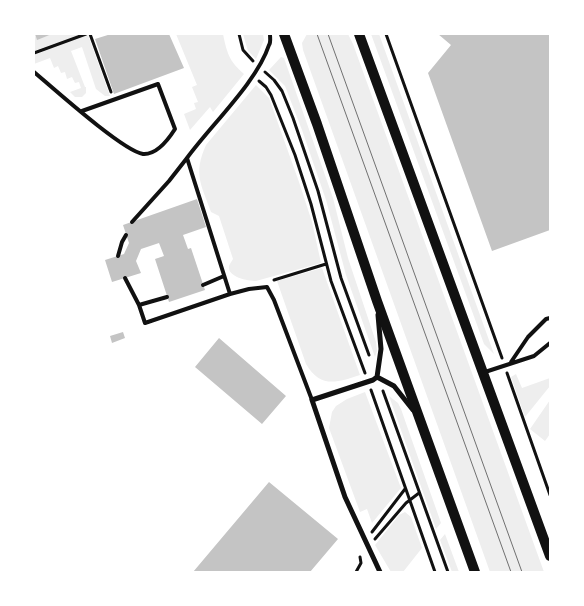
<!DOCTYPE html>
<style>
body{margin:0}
#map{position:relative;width:584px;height:606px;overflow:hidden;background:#fff;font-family:Ubuntu,sans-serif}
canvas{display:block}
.frame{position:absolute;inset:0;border:35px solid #fff;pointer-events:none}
</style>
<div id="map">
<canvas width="584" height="606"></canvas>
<div class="frame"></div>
</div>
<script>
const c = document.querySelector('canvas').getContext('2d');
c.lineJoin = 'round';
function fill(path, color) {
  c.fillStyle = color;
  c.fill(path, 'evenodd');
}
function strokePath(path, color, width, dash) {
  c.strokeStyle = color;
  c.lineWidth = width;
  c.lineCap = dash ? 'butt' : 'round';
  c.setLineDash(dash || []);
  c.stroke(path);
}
const green = new Path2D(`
 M 34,34 L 37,39 L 53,34 L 81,34 L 34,51 Z
 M 176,34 L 223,34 C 227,53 229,61 244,74 L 213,112 L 210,107 L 190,130 L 184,114 L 196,109 L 194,103 L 198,102 L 192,87 L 197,85 Z
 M 243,34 L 263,34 L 264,40 L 256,59 L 248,51 Z
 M 307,34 L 348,34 L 353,44 L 544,572 L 490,572 L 303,50 L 302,43 Z
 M 371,34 L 379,34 L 494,354 L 484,344 Z
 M 88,35 L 110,96 L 105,96 L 96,89 L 82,47 L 71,51 L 85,87 L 86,87 L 86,93 L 82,97 L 75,97 L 70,92 L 81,88 L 79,82 L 75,83 L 72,77 L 67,79 L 65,72 L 61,73 L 58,66 L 54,68 L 50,58 L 34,64 L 34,55 Z
 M 281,57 L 284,58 L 333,198 L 348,258 L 376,342 L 377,351 L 375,357 L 346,275 L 326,200 L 302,130 L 285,86 L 269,70 Z
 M 256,85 L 269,98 L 299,182 L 312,222 L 321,263 L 256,281 C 248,281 227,277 229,266 C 230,263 232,261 233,259 L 219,216 L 211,212 C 201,184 193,174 206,145 Z
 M 322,268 L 360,375 C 336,383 320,388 306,364 L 277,281 Z
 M 516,374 L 522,388 L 550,378 L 550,386 L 525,417 L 511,377 Z
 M 365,392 L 401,488 L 372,523 L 367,509 L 360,512 L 329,428 L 332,412 L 336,406 L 347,399 Z
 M 389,396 L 398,403 L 401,409 L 441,523 L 436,529 Z
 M 550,400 L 550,434 L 545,441 L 530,429 Z
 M 405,512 L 411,517 L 422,548 L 403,572 L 391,572 L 375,545 L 399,515 Z
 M 445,534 L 459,572 L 452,572 L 440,540 Z`);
const building = new Path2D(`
 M 35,34 L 52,34 L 37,40 Z
 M 111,34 L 169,34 L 184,68 L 114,94 L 95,39 Z
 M 438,34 L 550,34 L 550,230 L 492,251 L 428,73 L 451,45 Z
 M 197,199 L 206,227 L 183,235 L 188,249 L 191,248 L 205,290 L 169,302 L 155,259 L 164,256 L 159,243 L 141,249 L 136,261 L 141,273 L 112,282 L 105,260 L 124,254 L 129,243 L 123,225 Z
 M 123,332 L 125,338 L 112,343 L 110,336 Z
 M 219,338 L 286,396 L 262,424 L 195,367 Z
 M 269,482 L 338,539 L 310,572 L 193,572 Z`);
const path = new Path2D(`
 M 90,34 L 111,92
 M 239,34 L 243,50 L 253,61
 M 386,34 L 502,358
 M 34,53 L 86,34
 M 265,72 L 274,80 L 282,91 L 293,118 L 318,191 L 341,278 L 369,355
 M 259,81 L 266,87 L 271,95 L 295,155 L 311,204 L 331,281 L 365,373
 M 274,280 L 326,264
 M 507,373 L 550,495
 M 371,390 L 435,572
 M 383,391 L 448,572
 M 372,532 L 405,489
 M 375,539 L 406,503 L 419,493
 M 356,572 L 361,563 L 360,557`);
const service = new Path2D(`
 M 270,34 C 270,38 271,42 269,45 C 257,82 211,125 187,158 L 230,294 L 249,289 L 267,287 L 274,300 L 312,400
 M 34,72 C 53,88 123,151 143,154 C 157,155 168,140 175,129 L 158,84 L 82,111
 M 132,222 L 169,181 L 187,158
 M 118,256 L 122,242 L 126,235
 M 125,278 L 139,305 L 145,323 L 230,294
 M 203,285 L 224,276
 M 139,305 L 167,297
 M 511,362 L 528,337 L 546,319 L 550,318
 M 485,372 L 534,356 L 550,343`);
const minor = new Path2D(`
 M 377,377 L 373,380 L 312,400 L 345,497 L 380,572
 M 377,377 L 381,349 L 378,315
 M 377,377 L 394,386 L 413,410`);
const secondary = new Path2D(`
 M 284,34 L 317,124 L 377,301 L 475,572
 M 359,34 L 550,556`);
const tram = new Path2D(`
 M 317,34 L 511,572
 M 328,34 L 522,572`);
fill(green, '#eee');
fill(building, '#c4c4c4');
strokePath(path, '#111', 3);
strokePath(service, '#111', 4);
strokePath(minor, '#111', 5);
strokePath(secondary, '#111', 10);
strokePath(tram, '#707070', 1);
</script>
